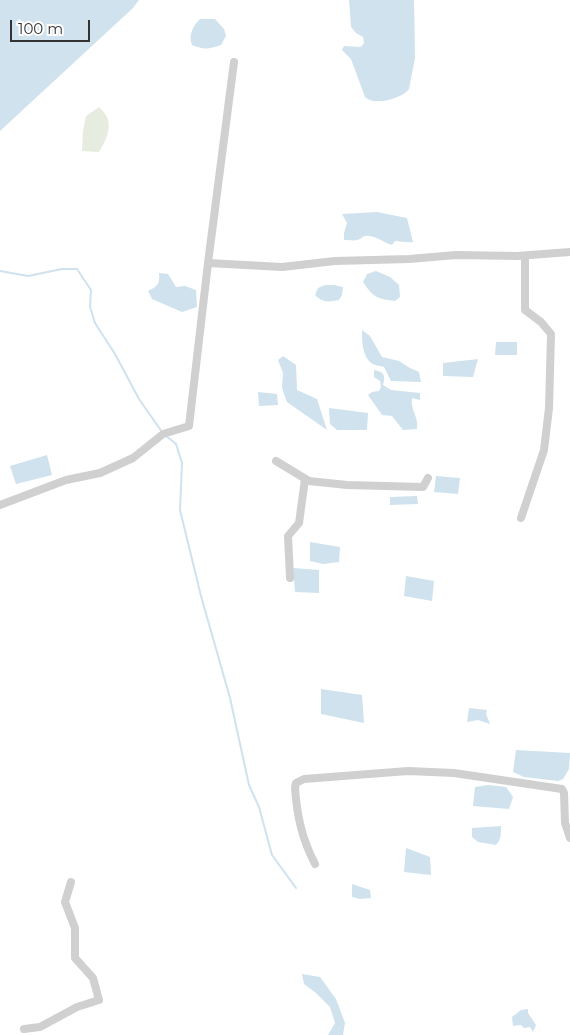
<!DOCTYPE html>
<style>
body{margin:0}
#map{position:relative;width:570px;height:1035px;overflow:hidden;background:#fff;font-family:Montserrat,sans-serif}
canvas{display:block}
.scale{position:absolute;left:10px;top:20px;width:80px;height:22px;box-sizing:border-box;border:2px solid #333;border-top:0;padding-left:6px;font-size:15px;line-height:18px;white-space:nowrap;color:#333;-webkit-text-stroke:4px #fff;paint-order:stroke}
</style>
<div id="map">
<canvas width="570" height="1035"></canvas>
<div class="scale">100 m</div>
</div>
<script>
const c = document.querySelector('canvas').getContext('2d');
c.lineJoin = 'round';
function fill(path, color) {
  c.fillStyle = color;
  c.fill(path, 'evenodd');
}
function strokePath(path, color, width, dash) {
  c.strokeStyle = color;
  c.lineWidth = width;
  c.lineCap = dash ? 'butt' : 'round';
  c.setLineDash(dash || []);
  c.stroke(path);
}
const green = new Path2D(`
 M 99,107 C 101,109 105,113 107,117 C 112,129 105,142 99,152 L 82,151 L 83,131 L 86,116 Z`);
const water = new Path2D(`
 M 0,0 L 139,0 L 133,8 L 0,131 Z
 M 349,0 L 414,0 L 415,58 L 409,89 C 402,99 374,106 365,97 L 351,59 L 342,50 L 344,46 L 360,47 L 362,46 L 364,43 L 363,37 L 356,33 L 351,27 Z
 M 200,19 L 215,19 L 224,29 L 226,36 L 221,45 C 209,49 204,50 192,45 C 188,35 193,26 200,19 Z
 M 377,212 L 407,218 L 413,242 C 407,243 401,241 395,241 L 392,245 C 384,243 377,236 368,236 C 363,235 362,239 357,240 C 354,241 348,240 344,240 L 344,233 L 347,223 L 342,214 Z
 M 376,271 L 390,277 L 399,285 L 400,297 L 395,301 C 377,299 373,297 363,282 L 367,274 Z
 M 159,273 L 168,274 L 176,287 L 185,286 L 196,290 L 197,307 L 182,312 L 152,299 L 148,291 C 158,286 160,284 159,273 Z
 M 325,285 L 334,285 L 343,287 L 342,295 L 339,300 C 329,302 323,303 315,295 L 318,288 Z
 M 362,330 L 370,336 L 382,357 L 399,361 L 410,368 L 419,372 L 421,382 L 391,381 L 384,367 C 380,366 374,365 371,363 C 362,355 362,341 362,330 Z
 M 496,342 L 517,342 L 517,355 L 495,355 Z
 M 283,356 L 296,365 L 297,390 L 317,399 L 327,430 L 287,402 L 284,394 L 282,387 L 283,373 L 278,360 Z
 M 478,359 L 473,377 L 443,376 L 443,363 Z
 M 374,370 C 384,372 386,375 383,385 L 391,390 L 420,393 L 420,400 L 412,398 C 410,410 419,417 417,429 L 403,430 L 392,416 L 382,415 L 368,395 L 372,392 L 379,391 L 381,387 L 380,381 L 374,377 Z
 M 258,392 L 277,394 L 278,405 L 259,406 Z
 M 329,408 L 368,413 L 367,430 L 337,430 L 330,424 Z
 M 47,455 L 52,475 L 16,484 L 10,466 Z
 M 436,476 L 460,478 L 458,494 L 434,492 Z
 M 417,496 L 418,504 L 390,505 L 390,497 Z
 M 310,542 L 340,547 L 339,562 L 323,564 L 310,561 Z
 M 293,568 L 319,570 L 319,593 L 295,592 Z
 M 406,576 L 434,581 L 432,601 L 404,596 Z
 M 321,689 L 362,695 L 364,723 L 321,714 Z
 M 469,708 L 487,710 L 486,714 L 490,724 L 478,720 L 467,722 Z
 M 516,750 L 570,753 L 569,769 L 563,779 L 558,781 L 524,777 L 513,772 Z
 M 488,785 L 506,787 L 513,797 L 509,809 L 473,806 L 475,787 Z
 M 501,826 C 501,834 501,840 496,845 L 478,842 L 472,837 L 472,828 Z
 M 406,848 L 430,857 L 431,875 L 404,872 Z
 M 352,884 L 370,890 L 371,898 L 360,899 L 352,897 Z
 M 302,974 L 320,977 L 336,999 L 345,1023 L 343,1035 L 328,1035 L 335,1023 L 330,1007 L 316,993 L 304,984 Z
 M 528,1009 L 528,1013 L 536,1025 L 533,1032 L 530,1027 L 524,1028 L 521,1025 L 513,1026 L 512,1017 L 521,1010 Z`);
const stream = new Path2D(`
 M 0,271 L 28,276 L 62,269 L 77,269 L 91,290 L 90,307 L 95,323 L 115,354 L 139,399 L 162,432
 M 165,435 L 176,444 L 182,463 L 180,510 L 201,596 L 230,698 L 249,785 L 259,807 L 272,855 L 296,888`);
const minor = new Path2D(`
 M 208,263 L 282,267 L 335,261 L 409,259 L 456,255 L 517,256 L 570,252
 M 276,461 L 309,481 L 347,485 L 423,487 L 428,478
 M 0,505 L 66,480 L 100,473 L 133,458 L 163,434 L 189,426 L 208,263 L 234,62
 M 521,518 L 544,450 L 549,408 L 551,334 L 541,322 L 525,310 L 525,256
 M 290,578 L 288,536 L 299,523 L 305,479
 M 315,864 C 302,839 297,816 295,788 L 296,783 L 304,779 L 408,771 L 454,773 L 562,789 L 564,793 L 565,823 L 570,838
 M 24,1029 L 40,1027 L 77,1007 L 99,1000 L 93,978 L 75,958 L 75,928 L 65,902 L 71,882`);
fill(green, '#e6ecdf');
fill(water, '#cfe2ee');
strokePath(stream, '#cfe2ee', 2);
strokePath(minor, '#d0d0d0', 8);
</script>
